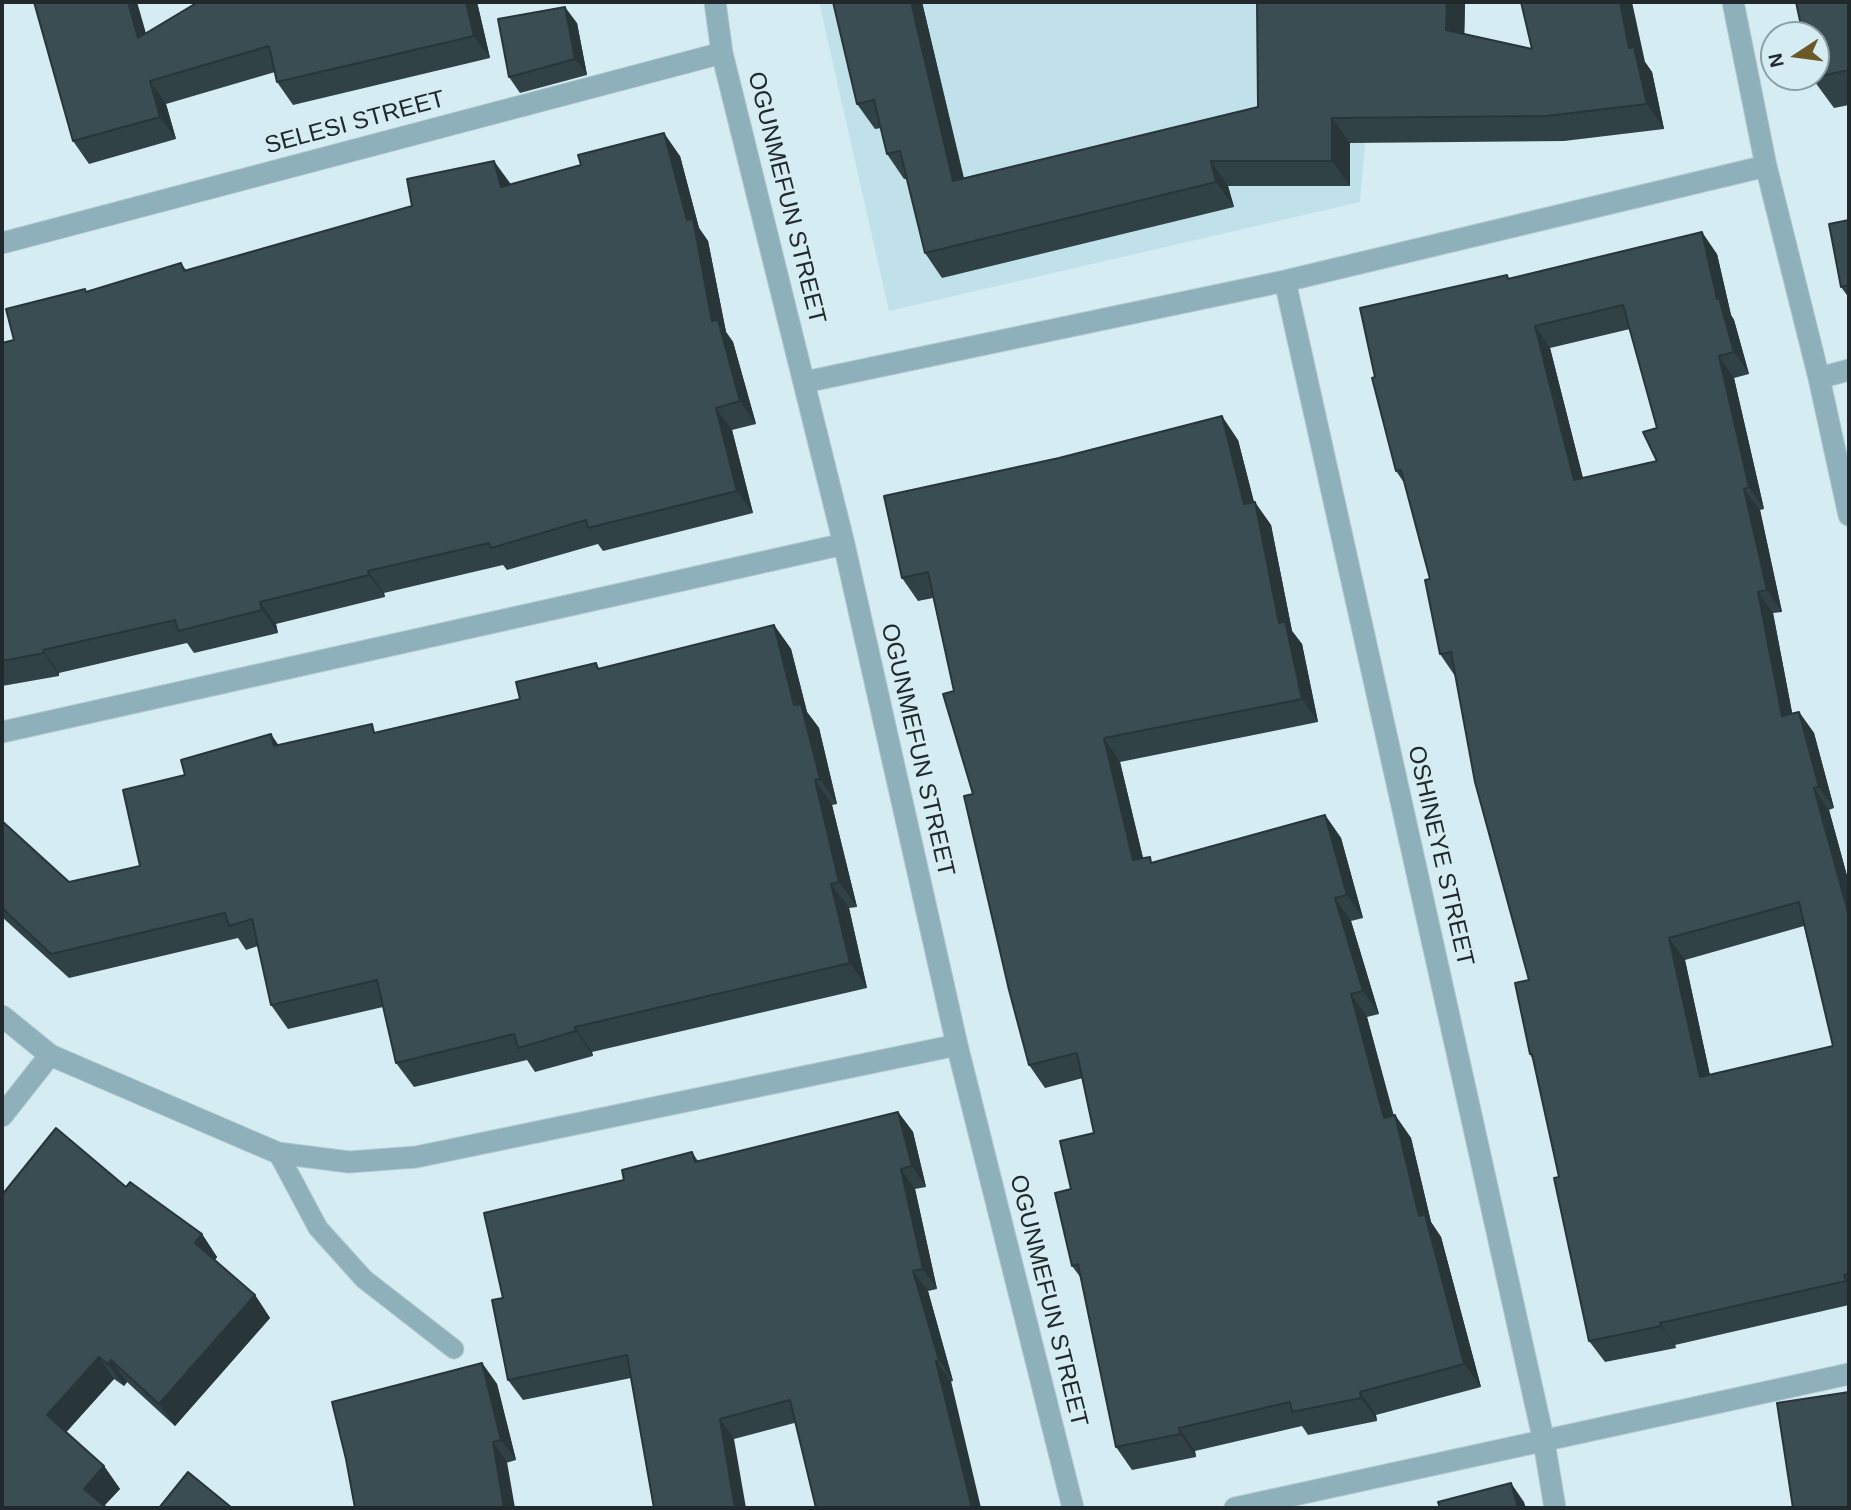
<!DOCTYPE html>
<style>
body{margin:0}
#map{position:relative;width:1851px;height:1510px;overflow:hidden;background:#d5ecf3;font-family:Arial,sans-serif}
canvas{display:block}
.frame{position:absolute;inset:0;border:4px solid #21292c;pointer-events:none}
.north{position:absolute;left:1760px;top:21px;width:70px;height:70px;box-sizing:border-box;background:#d5ecf3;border:2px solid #8d9ea3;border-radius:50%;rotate:257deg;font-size:19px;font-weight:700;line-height:28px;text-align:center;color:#21292c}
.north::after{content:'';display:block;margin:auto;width:24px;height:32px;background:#6b5927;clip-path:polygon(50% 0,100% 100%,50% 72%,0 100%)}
</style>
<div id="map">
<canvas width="1851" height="1510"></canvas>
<div class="frame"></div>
<div class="north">N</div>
</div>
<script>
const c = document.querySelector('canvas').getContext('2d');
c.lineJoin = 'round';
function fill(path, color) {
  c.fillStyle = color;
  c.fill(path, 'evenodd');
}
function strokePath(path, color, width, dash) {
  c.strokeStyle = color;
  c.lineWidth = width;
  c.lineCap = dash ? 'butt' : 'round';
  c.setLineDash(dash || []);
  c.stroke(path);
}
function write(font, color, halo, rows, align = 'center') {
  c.font = font + ' Arial,sans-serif';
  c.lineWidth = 7;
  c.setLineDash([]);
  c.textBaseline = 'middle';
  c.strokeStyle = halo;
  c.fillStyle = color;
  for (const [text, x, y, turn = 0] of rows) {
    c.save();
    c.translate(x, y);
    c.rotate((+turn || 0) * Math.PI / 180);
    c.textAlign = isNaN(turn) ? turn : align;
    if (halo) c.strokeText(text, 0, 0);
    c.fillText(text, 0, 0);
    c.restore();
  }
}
const built = new Path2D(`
 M 819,2 L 1377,2 L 1360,202 L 889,311 Z`);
const service = new Path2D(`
 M 278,1153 L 318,1228 L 364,1279 L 454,1349`);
const minor = new Path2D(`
 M 715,2 L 722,53 L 844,544 L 957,1045 L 1073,1508
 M 1733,2 L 1766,166 L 1819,378 L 1849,515
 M 2,243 L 722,53
 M 1285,281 L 1544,1442 L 1555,1508
 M 1819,378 L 1849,370
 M 805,382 L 1285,281 L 1766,166
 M 2,732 L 844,544
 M 2,1016 L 50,1055 L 278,1153 L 349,1162 L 416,1157 L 957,1045
 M 2,1116 L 50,1055
 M 1235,1508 L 1849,1374`);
const wall = new Path2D(`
 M 477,2 L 490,58 L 293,105 L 277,82 L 275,72 L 166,104 L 176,139 L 89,164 L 73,141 L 146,33 Z
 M 833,2 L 922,2 L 964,178 L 1258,107 L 1257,2 L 1465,2 L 1464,34 L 1532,49 L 1645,62 L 1652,72 L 1664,129 L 1564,141 L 1350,143 L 1350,186 L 1228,186 L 1234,207 L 942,278 L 925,253 L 907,179 L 904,179 L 887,154 L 881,128 L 875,129 L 857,104 Z
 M 1849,2 L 1849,105 L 1834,108 L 1812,78 Z
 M 577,23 L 587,75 L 520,93 L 509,77 Z
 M 680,156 L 699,228 L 708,241 L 726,332 L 733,342 L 756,424 L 732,430 L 753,513 L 603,551 L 598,544 L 507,570 L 503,565 L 384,593 L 385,597 L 276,624 L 278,633 L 194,653 L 187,643 L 59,673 L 59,676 L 2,686 L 2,343 L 14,340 L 181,263 L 186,270 L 510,183 L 510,185 Z
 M 1849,220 L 1849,298 L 1841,287 Z
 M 1717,254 L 1731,315 L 1734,320 L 1749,374 L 1734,378 L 1764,509 L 1760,510 L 1782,612 L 1773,613 L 1792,713 L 1799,712 L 1814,733 L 1834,808 L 1829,810 L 1849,883 L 1849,1305 L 1675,1345 L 1676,1348 L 1605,1362 L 1589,1341 L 1559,1177 L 1533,1060 L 1530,1054 L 1529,980 L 1455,676 L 1440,654 L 1430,579 L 1405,484 L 1396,471 L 1375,377 L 1509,279 ZM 1630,329 L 1657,428 L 1657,461 L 1583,478 L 1550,348 ZM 1804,926 L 1833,1046 L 1710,1075 L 1685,960 Z
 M 1238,440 L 1254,502 L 1271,525 L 1292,631 L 1302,644 L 1318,722 L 1120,762 L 1143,858 L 1154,863 L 1325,815 L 1341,838 L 1363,918 L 1351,921 L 1379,1014 L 1367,1017 L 1394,1116 L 1395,1115 L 1411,1138 L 1431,1222 L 1441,1237 L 1481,1387 L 1376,1415 L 1377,1421 L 1308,1435 L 1302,1426 L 1195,1451 L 1196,1457 L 1132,1470 L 1116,1447 L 1081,1278 L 1072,1266 L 1071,1189 L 1094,1133 L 1083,1078 L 1045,1088 L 1029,1065 L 973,794 L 954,691 L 933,598 L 918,601 L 902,578 Z
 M 774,625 L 791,649 L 807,712 L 819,728 L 837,804 L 832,805 L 857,907 L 849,908 L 867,988 L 592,1052 L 593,1056 L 535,1072 L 527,1060 L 414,1087 L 396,1063 L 383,1007 L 288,1029 L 271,1005 L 258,946 L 246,950 L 238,938 L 69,978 L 2,917 L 2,821 L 69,882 L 140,866 L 185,775 L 279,745 L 377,732 L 520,699 L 600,669 Z
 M 898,1112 L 913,1132 L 926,1187 L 915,1189 L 937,1289 L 928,1291 L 953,1381 L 734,1439 L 631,1378 L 523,1400 L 508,1380 L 503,1298 L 624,1180 L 692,1152 L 698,1161 Z
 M 126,1187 L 202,1234 L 217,1257 L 215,1260 L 255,1295 L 270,1318 L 175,1426 L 127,1382 L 124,1386 L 114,1379 L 66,1432 L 104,1466 L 120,1489 L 104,1506 L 2,1508 Z
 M 482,1363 L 497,1384 L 516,1460 L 355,1508 Z`);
const shadedWall = new Path2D(`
 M 128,2 L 137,2 L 154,61 L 138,38 Z
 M 466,2 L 477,2 L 490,58 L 474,36 Z
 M 911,2 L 922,2 L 970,206 L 953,181 Z
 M 1447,2 L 1465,2 L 1464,55 L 1446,30 Z
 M 1620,2 L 1632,2 L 1645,62 L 1652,72 L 1664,129 L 1647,104 L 1629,48 Z
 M 565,7 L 577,23 L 587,75 L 575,59 Z
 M 150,81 L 166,104 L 176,139 L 160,117 Z
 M 1332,118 L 1350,143 L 1350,186 L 1332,161 Z
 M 664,133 L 680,156 L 699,228 L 708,241 L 726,332 L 733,342 L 756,424 L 740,401 L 712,321 Z
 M 494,161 L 510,183 L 517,209 L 501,187 Z
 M 1211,161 L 1228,186 L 1234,207 L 1216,182 Z
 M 1702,232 L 1717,254 L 1731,315 L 1734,320 L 1749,374 L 1734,352 L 1717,299 Z
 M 1535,326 L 1550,348 L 1589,502 L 1574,480 Z
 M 1719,356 L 1734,378 L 1764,509 L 1749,487 Z
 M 716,408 L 732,430 L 753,513 L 737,491 Z
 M 1222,416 L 1238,440 L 1258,518 L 1255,502 L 1271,525 L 1292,631 L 1302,644 L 1318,722 L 1302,699 L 1244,504 Z
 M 1744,489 L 1760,510 L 1782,612 L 1767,590 Z
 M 368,571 L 384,593 L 385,597 L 369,575 Z
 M 1758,592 L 1773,613 L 1797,738 L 1782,716 Z
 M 260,602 L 276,624 L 278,633 L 262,610 Z
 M 774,625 L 791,649 L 807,712 L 819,728 L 837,804 L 820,779 L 794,705 Z
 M 43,650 L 59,673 L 59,676 L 44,653 Z
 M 1799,712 L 1814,733 L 1834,808 L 1819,787 Z
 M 271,734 L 288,759 L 274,746 Z
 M 1104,738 L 1120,762 L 1149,883 L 1133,860 Z
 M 815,780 L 832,805 L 857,907 L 839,882 Z
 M 1814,788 L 1829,810 L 1849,883 L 1849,916 Z
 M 1325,815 L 1341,838 L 1363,918 L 1347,895 Z
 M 831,884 L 849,908 L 867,988 L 850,963 Z
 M 1335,898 L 1351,921 L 1379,1014 L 1363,991 Z
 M 1669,938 L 1685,960 L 1715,1099 L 1700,1077 Z
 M 1351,994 L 1367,1017 L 1400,1141 L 1384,1118 Z
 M 575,1027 L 592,1052 L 593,1056 L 576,1031 Z
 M 898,1112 L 913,1132 L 926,1187 L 912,1166 Z
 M 1395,1115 L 1411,1138 L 1431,1222 L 1441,1237 L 1481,1387 L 1464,1364 L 1419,1216 Z
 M 901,1169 L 915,1189 L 937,1289 L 923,1269 Z
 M 202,1234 L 217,1257 L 211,1265 L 195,1243 Z
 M 913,1271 L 928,1291 L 953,1381 L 939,1360 Z
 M 255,1295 L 270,1318 L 175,1426 L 159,1404 Z
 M 1660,1323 L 1675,1345 L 1676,1348 L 1661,1326 Z
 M 99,1357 L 114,1379 L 62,1437 L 47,1415 Z
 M 111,1360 L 127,1382 L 124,1386 L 108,1364 Z
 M 936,1361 L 951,1381 L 981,1508 L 972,1508 Z
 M 482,1363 L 497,1384 L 516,1460 L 501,1440 Z
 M 1360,1392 L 1376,1415 L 1377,1421 L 1361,1398 Z
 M 720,1419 L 734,1439 L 746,1508 L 735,1508 Z
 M 1179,1428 L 1195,1451 L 1196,1457 L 1180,1434 Z
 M 493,1442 L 507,1462 L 515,1508 L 504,1508 Z
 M 104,1466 L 120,1489 L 102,1508 L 84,1489 Z
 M 1511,1483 L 1524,1502 L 1526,1508 L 1518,1508 Z`);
const building = new Path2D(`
 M 34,2 L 128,2 L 138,38 L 198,2 L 466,2 L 474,36 L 277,82 L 269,46 L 150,81 L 160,117 L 73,141 Z
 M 833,2 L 911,2 L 953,181 L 1258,107 L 1257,2 L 1447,2 L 1446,30 L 1532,49 L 1521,2 L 1620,2 L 1629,48 L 1634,47 L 1647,104 L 1547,116 L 1332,118 L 1332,161 L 1211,161 L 1216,182 L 925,253 L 900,151 L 887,154 L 874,100 L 857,104 Z
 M 1796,2 L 1849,2 L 1849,70 L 1812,78 L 1812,77 L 1816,77 L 1816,35 L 1803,35 Z
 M 565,7 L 575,59 L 509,77 L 498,19 Z
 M 664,133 L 687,220 L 693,219 L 712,321 L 718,320 L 740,401 L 716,408 L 737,491 L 588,528 L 586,520 L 491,548 L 489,543 L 368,571 L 369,575 L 260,602 L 262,610 L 178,631 L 175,620 L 43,650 L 44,653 L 2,661 L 2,343 L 14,340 L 6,309 L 85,289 L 86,292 L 181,263 L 184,271 L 412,206 L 407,179 L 494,161 L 501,187 L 581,165 L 578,155 Z
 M 1849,220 L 1849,285 L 1841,287 L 1829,224 Z
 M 1702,232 L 1717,299 L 1719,298 L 1734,352 L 1719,356 L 1749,487 L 1744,489 L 1767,590 L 1758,592 L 1782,716 L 1799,712 L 1819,787 L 1814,788 L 1849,916 L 1849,1274 L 1844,1275 L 1846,1281 L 1660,1323 L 1661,1326 L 1589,1341 L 1554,1178 L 1559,1177 L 1532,1054 L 1530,1054 L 1515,983 L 1529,980 L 1475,782 L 1451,652 L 1440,654 L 1425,580 L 1430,579 L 1401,470 L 1396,471 L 1372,378 L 1375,377 L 1360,308 L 1507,275 L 1508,279 ZM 1623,305 L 1657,428 L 1643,432 L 1657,461 L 1574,480 L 1535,326 ZM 1799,902 L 1833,1046 L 1700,1077 L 1669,938 Z
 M 1222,416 L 1244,504 L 1255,502 L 1279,623 L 1285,621 L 1302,699 L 1104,738 L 1133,860 L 1150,857 L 1151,863 L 1325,815 L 1347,895 L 1335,898 L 1363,991 L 1351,994 L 1384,1118 L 1395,1115 L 1419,1216 L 1425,1214 L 1464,1364 L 1360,1392 L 1361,1398 L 1292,1412 L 1290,1402 L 1179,1428 L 1180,1434 L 1116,1447 L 1078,1264 L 1072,1266 L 1055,1193 L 1071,1189 L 1060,1141 L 1094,1133 L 1077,1053 L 1029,1065 L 1009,990 L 964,796 L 973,794 L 943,694 L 954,691 L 928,572 L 902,578 L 884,496 L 1059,458 Z
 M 774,625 L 794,705 L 801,704 L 820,779 L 815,780 L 839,882 L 831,884 L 850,963 L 575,1027 L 576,1031 L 518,1048 L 514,1034 L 396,1063 L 377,980 L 271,1005 L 252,919 L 229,926 L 225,913 L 51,954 L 2,908 L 2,821 L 69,882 L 140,866 L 123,790 L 185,775 L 181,760 L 271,734 L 274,746 L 372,724 L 374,733 L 520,699 L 516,682 L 596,663 L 598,669 Z
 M 898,1112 L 912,1166 L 901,1169 L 923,1269 L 913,1271 L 939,1360 L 936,1361 L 972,1508 L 816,1508 L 790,1400 L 720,1419 L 735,1508 L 654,1508 L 627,1355 L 508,1380 L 492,1300 L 503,1298 L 484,1213 L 624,1180 L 622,1170 L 692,1152 L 695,1162 Z
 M 56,1128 L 126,1187 L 130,1182 L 202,1234 L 195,1243 L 255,1295 L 159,1404 L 111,1360 L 108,1364 L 99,1357 L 47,1415 L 104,1466 L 84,1489 L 107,1508 L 2,1508 L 2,1195 Z
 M 482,1363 L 501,1440 L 493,1442 L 504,1508 L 355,1508 L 346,1459 L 332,1402 Z
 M 1849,1392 L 1849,1508 L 1793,1508 L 1777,1403 Z
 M 188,1472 L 232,1508 L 159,1508 Z
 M 1511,1483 L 1518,1508 L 1440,1508 L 1438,1502 Z`);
const streetNames = [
 ["SELESI STREET",355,123,-15],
 ["OGUNMEFUN STREET",786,198,76],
 ["OGUNMEFUN STREET",917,750,77],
 ["OSHINEYE STREET",1440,856,77],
 ["OGUNMEFUN STREET",1048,1301,76]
];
fill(built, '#c1e1ea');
strokePath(service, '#b5c9cf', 21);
strokePath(minor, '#b5c9cf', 23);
strokePath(service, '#8db0ba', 19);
strokePath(minor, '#8db0ba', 21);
fill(wall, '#314247');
fill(shadedWall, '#28363a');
fill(building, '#394d53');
strokePath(building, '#28363a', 2);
write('24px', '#21292c', '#d5ecf3', streetNames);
</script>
